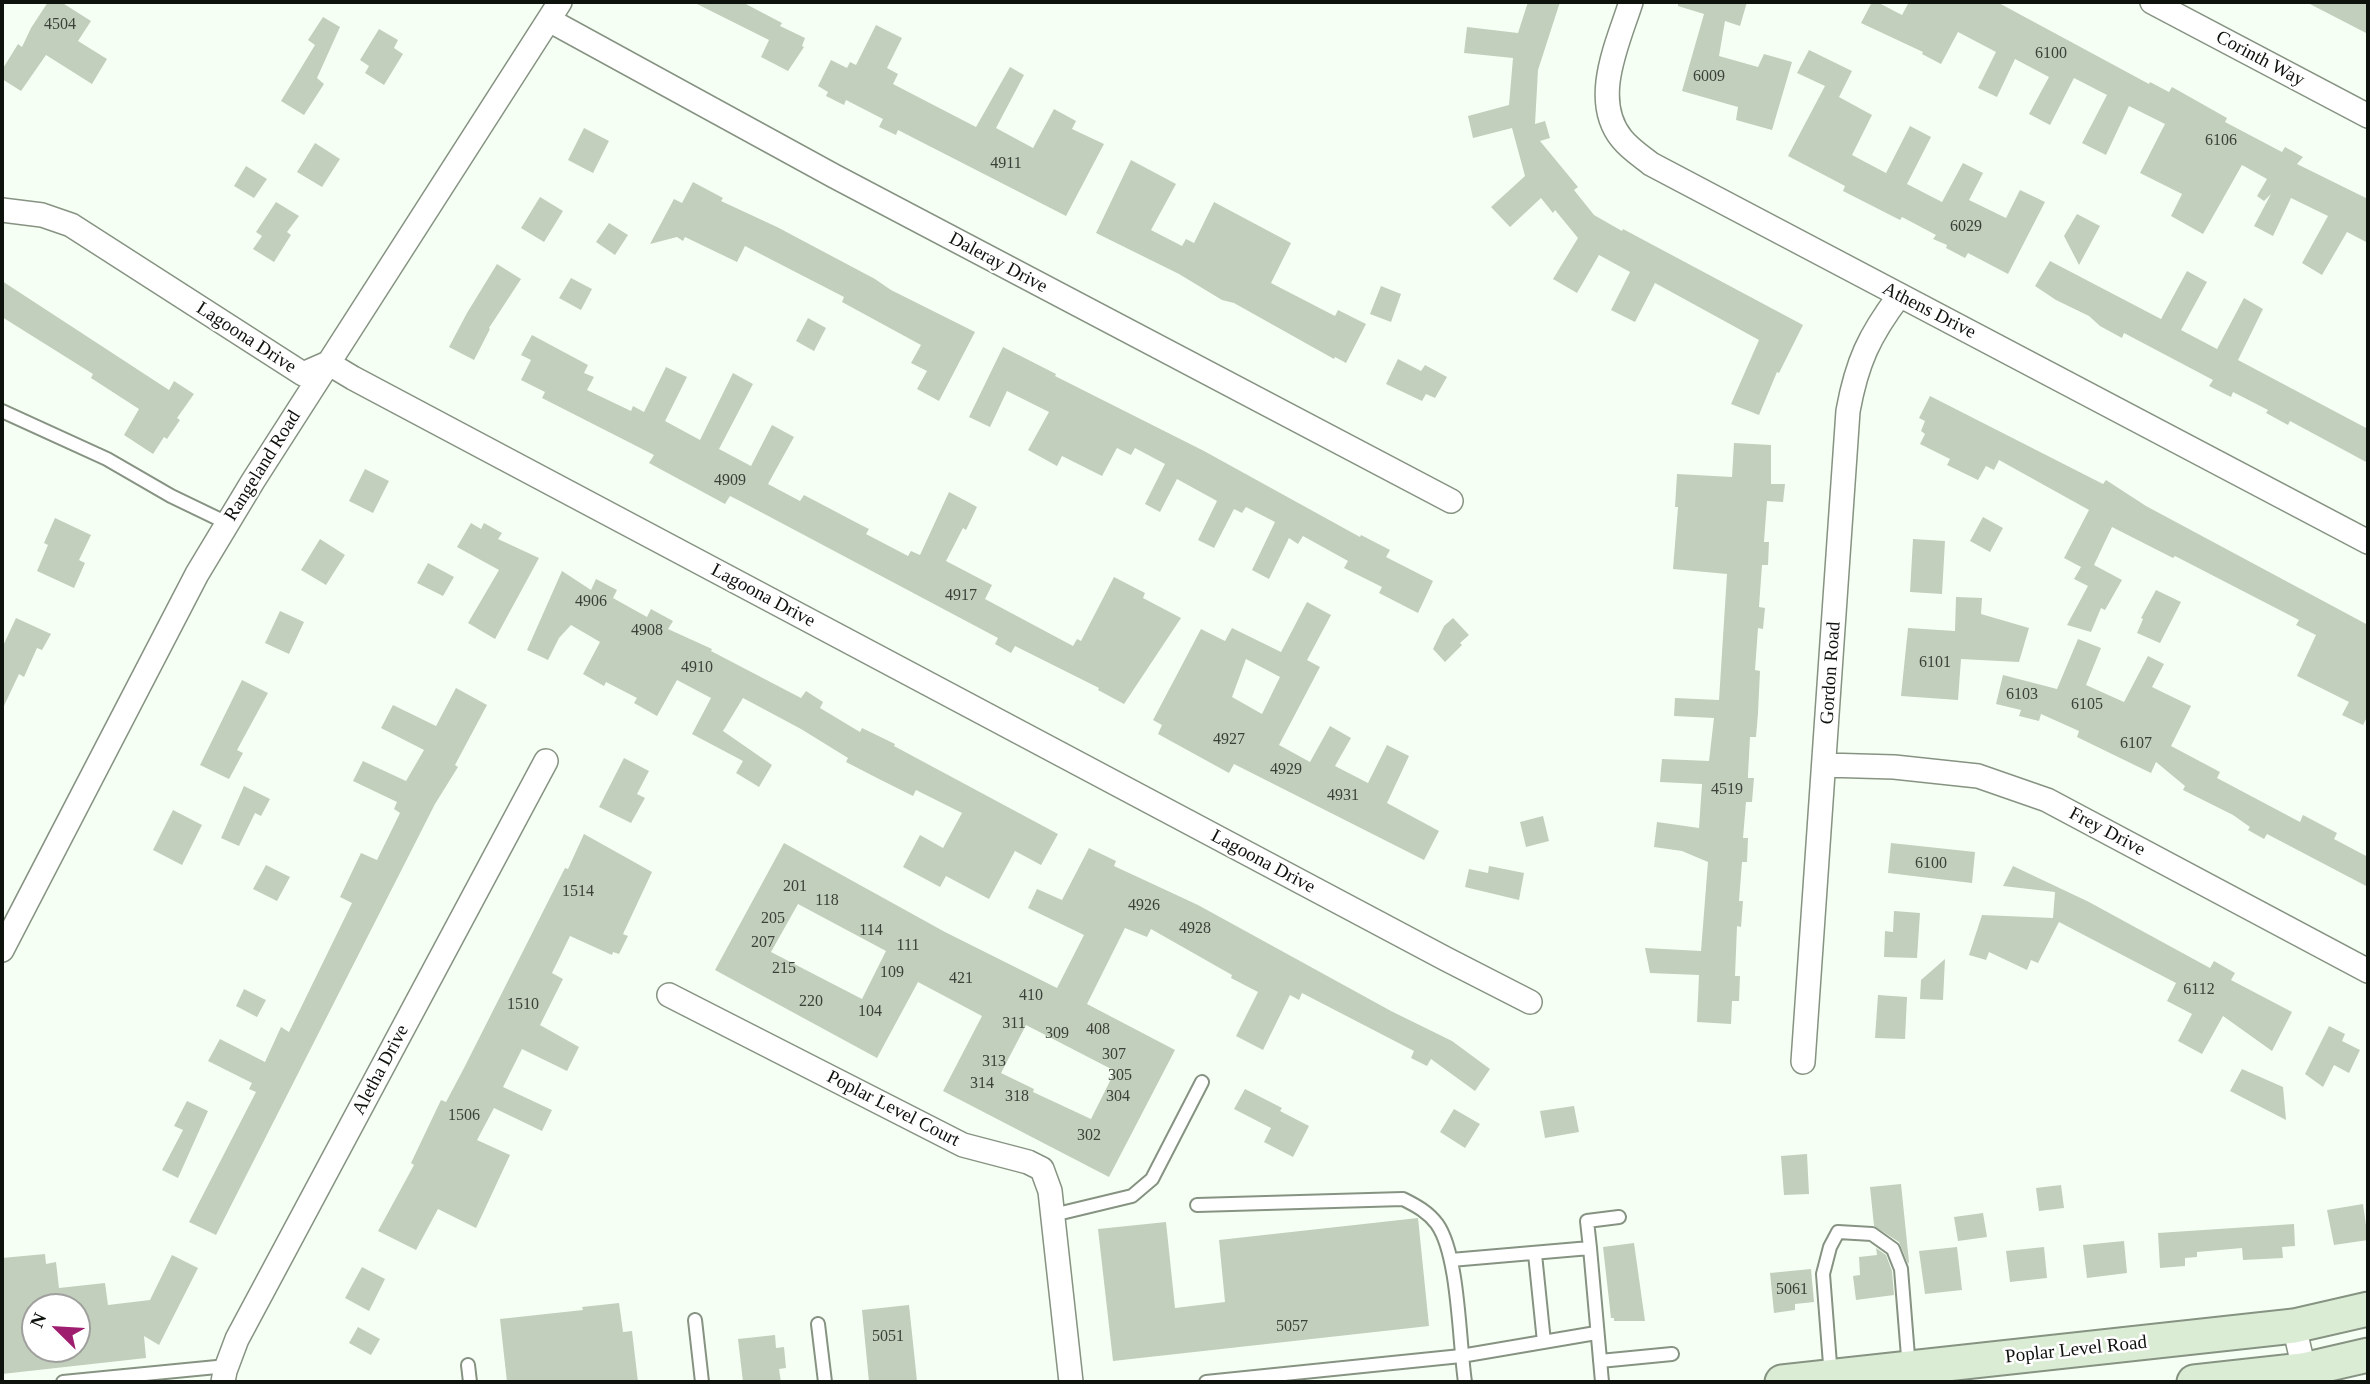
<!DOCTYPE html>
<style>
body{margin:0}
#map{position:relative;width:2370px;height:1384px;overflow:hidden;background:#f6fff3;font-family:Georgia,serif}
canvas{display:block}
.frame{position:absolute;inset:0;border:4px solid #0e120c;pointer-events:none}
.north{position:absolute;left:21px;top:1293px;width:70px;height:70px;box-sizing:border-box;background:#fff;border:2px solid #9fa09e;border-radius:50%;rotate:294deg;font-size:19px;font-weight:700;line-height:28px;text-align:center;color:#0e120c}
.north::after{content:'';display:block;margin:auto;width:24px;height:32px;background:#9f1d6e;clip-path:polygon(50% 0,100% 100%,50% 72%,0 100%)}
</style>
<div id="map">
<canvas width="2370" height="1384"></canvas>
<div class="frame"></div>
<div class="north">N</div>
</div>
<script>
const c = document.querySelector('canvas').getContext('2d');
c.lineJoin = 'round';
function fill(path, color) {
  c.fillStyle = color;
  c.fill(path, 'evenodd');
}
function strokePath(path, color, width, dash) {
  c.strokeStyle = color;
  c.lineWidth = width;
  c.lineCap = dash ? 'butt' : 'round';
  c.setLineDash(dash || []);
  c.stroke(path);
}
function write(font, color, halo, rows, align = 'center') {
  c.font = font + ' Georgia,serif';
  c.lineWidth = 5;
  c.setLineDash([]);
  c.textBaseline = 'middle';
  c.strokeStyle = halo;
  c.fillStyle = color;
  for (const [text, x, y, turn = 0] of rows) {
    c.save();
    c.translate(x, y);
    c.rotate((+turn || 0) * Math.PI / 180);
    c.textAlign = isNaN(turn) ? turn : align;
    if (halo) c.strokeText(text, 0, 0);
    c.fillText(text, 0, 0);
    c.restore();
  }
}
const building = new Path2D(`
 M 48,2 L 61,2 L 91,21 L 78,41 L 107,59 L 92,84 L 46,55 L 21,91 L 2,79 L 2,70 L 18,44 L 22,47 L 31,28 Z
 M 693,2 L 742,2 L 782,23 L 780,26 L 805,38 L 802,46 L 804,47 L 788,71 L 761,57 L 769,40 Z
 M 1528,2 L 1560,2 L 1538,70 L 1535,124 L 1545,121 L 1550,138 L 1540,141 L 1578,187 L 1574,190 L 1594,215 L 1622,231 L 1623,229 L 1803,325 L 1779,373 L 1777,372 L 1759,415 L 1731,404 L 1759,340 L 1655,283 L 1635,322 L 1611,310 L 1630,272 L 1599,255 L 1577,293 L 1553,279 L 1578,238 L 1555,210 L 1553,213 L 1541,198 L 1510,227 L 1491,207 L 1525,176 L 1512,128 L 1473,138 L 1468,116 L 1509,105 L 1513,58 L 1464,53 L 1467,27 L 1518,33 Z
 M 1678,2 L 1747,2 L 1740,26 L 1725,21 L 1719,56 L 1758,67 L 1764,54 L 1792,62 L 1772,130 L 1736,120 L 1738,107 L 1682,91 L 1704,14 L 1678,6 Z
 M 1872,2 L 1877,2 L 1902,15 L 1909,2 L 1997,2 L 2149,84 L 2150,82 L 2169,92 L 2172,87 L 2181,92 L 2227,118 L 2225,122 L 2282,152 L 2285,147 L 2303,157 L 2297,164 L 2368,199 L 2368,243 L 2347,232 L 2322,275 L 2302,263 L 2328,216 L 2291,198 L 2273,236 L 2254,226 L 2271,194 L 2264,201 L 2257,196 L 2267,179 L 2242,165 L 2203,234 L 2171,216 L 2182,194 L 2140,173 L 2165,124 L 2129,106 L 2106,155 L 2082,143 L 2107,95 L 2074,78 L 2050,125 L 2029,114 L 2049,77 L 2015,59 L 1997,97 L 1978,88 L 1996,52 L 1958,32 L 1941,64 L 1922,54 L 1923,52 L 1861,23 Z
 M 2306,2 L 2368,2 L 2368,34 Z
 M 323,17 L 340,27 L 317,78 L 324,84 L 304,115 L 281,101 L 315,45 L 308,40 Z
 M 876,25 L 902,38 L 887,68 L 898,74 L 893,84 L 976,127 L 1010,67 L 1024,75 L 996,128 L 1033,148 L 1054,109 L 1076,121 L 1072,129 L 1104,144 L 1066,216 L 898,130 L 896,135 L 879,127 L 883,119 L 846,100 L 844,105 L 826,96 L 828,92 L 818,86 L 831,60 L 847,68 L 850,62 L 856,65 Z
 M 379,29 L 398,40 L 394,48 L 403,54 L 384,85 L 365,73 L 369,66 L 360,60 Z
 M 1809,50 L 1852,71 L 1839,97 L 1872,115 L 1852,155 L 1886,173 L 1910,126 L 1931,137 L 1907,184 L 1942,202 L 1963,163 L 1983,173 L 1969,200 L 2006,218 L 2020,190 L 2045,202 L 2008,274 L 1968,253 L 1965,258 L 1946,248 L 1947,245 L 1933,239 L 1936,235 L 1902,217 L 1900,220 L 1843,191 L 1845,186 L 1788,156 L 1825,86 L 1797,73 Z
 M 584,128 L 609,141 L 593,173 L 568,160 Z
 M 315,143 L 340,159 L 322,187 L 297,172 Z
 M 1131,160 L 1176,184 L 1151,230 L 1182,246 L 1186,239 L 1194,243 L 1214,202 L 1291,243 L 1271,283 L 1335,316 L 1338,310 L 1366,324 L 1346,363 L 1335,357 L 1334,359 L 1234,303 L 1222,300 L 1179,274 L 1096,233 Z
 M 246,166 L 267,179 L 254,198 L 234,186 Z
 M 693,182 L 723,198 L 721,201 L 777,227 L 875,279 L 891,290 L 975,332 L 939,401 L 917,389 L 927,371 L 911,363 L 921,345 L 842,302 L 844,297 L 745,246 L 737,262 L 685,237 L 683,241 L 677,237 L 650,244 L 674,199 L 682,203 Z
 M 540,197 L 563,211 L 544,242 L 521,228 Z
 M 276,202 L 299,216 L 287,232 L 291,235 L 274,262 L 253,249 L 262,236 L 256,232 Z
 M 2077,214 L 2100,226 L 2079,265 L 2064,236 Z
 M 609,223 L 628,235 L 615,255 L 596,242 Z
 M 2050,261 L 2161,319 L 2187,271 L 2207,282 L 2181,330 L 2217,349 L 2244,298 L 2263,309 L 2238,360 L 2368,429 L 2368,463 L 2290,421 L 2288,425 L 2266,413 L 2268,410 L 2233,392 L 2231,397 L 2209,386 L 2213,380 L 2124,333 L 2122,338 L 2100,326 L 2089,316 L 2056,300 L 2035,286 Z
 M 497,264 L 521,279 L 489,328 L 490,329 L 474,360 L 449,347 L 467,313 Z
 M 571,278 L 592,289 L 581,310 L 559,298 Z
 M 2,281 L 169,390 L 174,381 L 194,394 L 177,418 L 180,420 L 167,439 L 164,437 L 153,454 L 124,435 L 139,409 L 91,378 L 93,374 L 2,317 Z
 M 1381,286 L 1401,294 L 1391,322 L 1370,314 Z
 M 808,318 L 826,328 L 814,351 L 796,341 Z
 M 532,335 L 588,365 L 584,373 L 594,377 L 587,390 L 631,411 L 633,406 L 644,412 L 666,367 L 687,377 L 665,421 L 700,440 L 733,373 L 753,384 L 719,449 L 751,466 L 772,425 L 794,437 L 768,484 L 800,501 L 804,495 L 861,525 L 869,529 L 866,534 L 908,556 L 911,551 L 920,555 L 949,492 L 968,502 L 977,507 L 966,530 L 963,528 L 946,561 L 992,585 L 985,599 L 1073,646 L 1077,639 L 1081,641 L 1114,577 L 1145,593 L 1143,598 L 1181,618 L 1124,704 L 1098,690 L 1099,688 L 1015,646 L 1011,653 L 995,644 L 998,638 L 740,501 L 730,496 L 725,504 L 649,463 L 654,455 L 542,398 L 545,392 L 521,380 L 531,360 L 521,355 Z
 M 1003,347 L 1056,374 L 1055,376 L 1204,451 L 1360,537 L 1361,535 L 1390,550 L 1386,557 L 1433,581 L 1418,613 L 1379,593 L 1382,587 L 1344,568 L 1348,561 L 1303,536 L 1298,544 L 1289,538 L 1269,579 L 1252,570 L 1275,522 L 1246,507 L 1242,513 L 1234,509 L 1214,548 L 1198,540 L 1217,501 L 1177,479 L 1160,512 L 1145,504 L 1165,464 L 1135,448 L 1131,455 L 1117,448 L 1102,476 L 1062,456 L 1057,466 L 1028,450 L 1049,412 L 1007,391 L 990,427 L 969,417 Z
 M 1398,359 L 1421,371 L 1425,365 L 1447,377 L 1435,398 L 1426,394 L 1422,401 L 1386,384 Z
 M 1930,396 L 2103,484 L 2106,480 L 2146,506 L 2368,625 L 2368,715 L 2363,725 L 2342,715 L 2349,702 L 2297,676 L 2316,635 L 2296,625 L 2299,620 L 2175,556 L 2173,558 L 2112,527 L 2094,565 L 2122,580 L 2105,610 L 2101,608 L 2091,632 L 2067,625 L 2088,586 L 2074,579 L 2081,567 L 2064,558 L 2089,510 L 1999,460 L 1994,470 L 1986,466 L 1978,480 L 1947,465 L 1950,459 L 1920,444 L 1925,434 L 1921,431 L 1925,421 L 1919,418 Z
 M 1734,443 L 1771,445 L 1771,484 L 1785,484 L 1783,502 L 1767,501 L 1764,542 L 1769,542 L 1768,565 L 1762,565 L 1759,607 L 1765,608 L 1763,629 L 1758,628 L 1755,670 L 1760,671 L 1758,713 L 1756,737 L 1750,737 L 1748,775 L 1748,778 L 1754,778 L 1752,802 L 1746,802 L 1743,838 L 1748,838 L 1747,862 L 1742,862 L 1739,901 L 1743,901 L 1741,927 L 1737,926 L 1735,976 L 1740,976 L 1739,1001 L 1732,1001 L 1731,1024 L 1697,1022 L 1699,975 L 1650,973 L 1645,948 L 1701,951 L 1708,862 L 1682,851 L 1654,847 L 1657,822 L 1699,828 L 1702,784 L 1660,782 L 1662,759 L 1709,761 L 1714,718 L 1674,716 L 1675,698 L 1719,700 L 1727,574 L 1673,569 L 1678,507 L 1675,507 L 1677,474 L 1732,477 Z
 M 365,469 L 389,481 L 373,513 L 349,501 Z
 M 1983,517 L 2003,528 L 1990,552 L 1970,541 Z
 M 55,518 L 91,535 L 79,560 L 85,563 L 74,588 L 37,571 L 48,545 L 44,543 Z
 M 471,523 L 481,529 L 484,523 L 502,533 L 498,539 L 539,558 L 495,639 L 468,623 L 499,570 L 457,547 Z
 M 320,539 L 345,555 L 326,585 L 301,570 Z
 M 1913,539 L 1945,541 L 1942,594 L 1910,592 Z
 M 428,563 L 454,577 L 443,596 L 417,583 Z
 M 562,571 L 591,590 L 596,579 L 617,590 L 613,598 L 647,617 L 651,609 L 673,621 L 668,629 L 712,649 L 711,651 L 801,698 L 806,691 L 823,702 L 820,708 L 860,732 L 862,728 L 895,744 L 894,746 L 1058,834 L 1041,865 L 1015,851 L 989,899 L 946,876 L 940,887 L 903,867 L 920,835 L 943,848 L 962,813 L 916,790 L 913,796 L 879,779 L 846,762 L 848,758 L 801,729 L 743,698 L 723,731 L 772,765 L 759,787 L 736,773 L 743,761 L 692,734 L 711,698 L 677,680 L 657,716 L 634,703 L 637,698 L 606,682 L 604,686 L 583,674 L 600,642 L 571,625 L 559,638 L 548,660 L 527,650 Z
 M 2156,590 L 2181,602 L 2160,643 L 2137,633 L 2143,619 L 2141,618 Z
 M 1956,597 L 1982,598 L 1981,614 L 2029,628 L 2019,662 L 1961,659 L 1958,700 L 1901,696 L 1908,628 L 1955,631 Z
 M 1307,602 L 1331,615 L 1307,660 L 1320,667 L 1279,745 L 1310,762 L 1330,726 L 1351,738 L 1335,766 L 1368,783 L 1387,745 L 1409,756 L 1387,803 L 1439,831 L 1424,860 L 1234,764 L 1229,773 L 1158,734 L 1162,725 L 1153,720 L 1201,629 L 1225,641 L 1232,628 L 1281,652 ZM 1246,659 L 1280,677 L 1262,714 L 1232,697 Z
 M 280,611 L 304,622 L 289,654 L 265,643 Z
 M 16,618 L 51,634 L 42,650 L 37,648 L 24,677 L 19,674 L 2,710 L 2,648 Z
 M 1453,618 L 1469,635 L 1460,643 L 1462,645 L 1445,662 L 1433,649 L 1444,626 Z
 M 2078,639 L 2101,648 L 2086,685 L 2124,702 L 2148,656 L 2164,664 L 2152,687 L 2191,706 L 2171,746 L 2220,772 L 2217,778 L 2300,822 L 2303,815 L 2337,833 L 2334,839 L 2368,857 L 2368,887 L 2267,834 L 2264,839 L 2248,830 L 2250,827 L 2233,815 L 2183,790 L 2185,786 L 2156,762 L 2151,773 L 2077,737 L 2079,731 L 2041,714 L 2039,721 L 2019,716 L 2021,710 L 1996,704 L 2003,675 L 2057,689 Z
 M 242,680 L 268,693 L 237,750 L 243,753 L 229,779 L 200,765 Z
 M 456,688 L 487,705 L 455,765 L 458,767 L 435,804 L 216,1235 L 189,1222 L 256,1092 L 249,1089 L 252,1083 L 208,1061 L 220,1039 L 265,1062 L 281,1027 L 289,1032 L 352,903 L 340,897 L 361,853 L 377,860 L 400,813 L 394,809 L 397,802 L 353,781 L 363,761 L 406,781 L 424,750 L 381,728 L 393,705 L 436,726 Z
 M 624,758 L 649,771 L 637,794 L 645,798 L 631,823 L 599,807 Z
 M 244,786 L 270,799 L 261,816 L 255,813 L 239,846 L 221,838 Z
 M 173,810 L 202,825 L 182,865 L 153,850 Z
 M 1543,816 L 1549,841 L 1526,847 L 1520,822 Z
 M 584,834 L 652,872 L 623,934 L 628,936 L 619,954 L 613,952 L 612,955 L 570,936 L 552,973 L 563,979 L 540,1025 L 579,1047 L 567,1071 L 522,1049 L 503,1087 L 552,1110 L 542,1131 L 494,1108 L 477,1140 L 510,1155 L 476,1228 L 438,1209 L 416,1250 L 378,1231 L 414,1165 L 411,1163 L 441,1100 L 446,1102 L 464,1068 L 565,868 L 568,869 Z
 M 784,843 L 945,932 L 1057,988 L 1084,935 L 1028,908 L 1037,889 L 1062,900 L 1089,848 L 1116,861 L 1114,866 L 1198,905 L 1391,1011 L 1452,1041 L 1490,1069 L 1475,1091 L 1431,1059 L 1427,1066 L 1411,1058 L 1414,1051 L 1302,993 L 1299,1000 L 1290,995 L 1263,1050 L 1236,1036 L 1258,992 L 1231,978 L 1232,975 L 1151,929 L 1147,937 L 1125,928 L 1087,1004 L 1175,1050 L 1109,1177 L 943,1091 L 982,1016 L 918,982 L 877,1058 L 715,970 ZM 798,904 L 886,951 L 862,999 L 771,952 ZM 1026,1025 L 1115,1071 L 1091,1119 L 1033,1092 L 1034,1089 L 1001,1073 Z
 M 1891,843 L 1975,852 L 1972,883 L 1888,873 Z
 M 266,865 L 290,877 L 277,901 L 253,889 Z
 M 1489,866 L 1524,873 L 1519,900 L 1465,887 L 1469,869 L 1488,873 Z
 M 2013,866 L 2089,902 L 2210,968 L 2214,961 L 2235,973 L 2231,980 L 2292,1012 L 2272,1051 L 2223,1016 L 2202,1054 L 2178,1041 L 2192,1014 L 2167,1001 L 2176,983 L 2059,922 L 2038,963 L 2031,960 L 2027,970 L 1989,952 L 1986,960 L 1969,955 L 1982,915 L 2053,918 L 2055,892 L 2003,886 Z
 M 1894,911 L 1920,913 L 1917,958 L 1884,957 L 1885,931 L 1893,932 Z
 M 1945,959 L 1943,1000 L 1920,999 L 1921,980 Z
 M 244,989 L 266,1000 L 257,1017 L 236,1006 Z
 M 1878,995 L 1907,997 L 1905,1039 L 1875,1038 Z
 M 2329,1026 L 2345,1034 L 2342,1041 L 2360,1050 L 2349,1073 L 2334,1065 L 2323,1087 L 2305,1074 Z
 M 2242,1069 L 2283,1087 L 2286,1120 L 2230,1091 Z
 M 1245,1089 L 1282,1108 L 1280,1111 L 1309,1126 L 1293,1157 L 1264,1142 L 1271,1128 L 1234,1109 Z
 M 187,1101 L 208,1111 L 178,1178 L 162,1170 L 183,1130 L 174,1126 Z
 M 1574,1106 L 1579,1132 L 1545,1138 L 1540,1111 Z
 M 1454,1109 L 1480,1124 L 1465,1148 L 1440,1132 Z
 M 1807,1154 L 1809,1194 L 1784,1195 L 1781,1156 Z
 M 1901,1184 L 1909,1262 L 1908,1264 L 1899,1242 L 1874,1226 L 1870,1187 Z
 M 2061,1185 L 2064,1208 L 2039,1211 L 2036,1188 Z
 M 2363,1204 L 2368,1240 L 2334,1245 L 2327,1210 Z
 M 1983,1213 L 1987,1237 L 1958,1241 L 1954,1217 Z
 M 1418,1218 L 1429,1326 L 1113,1361 L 1098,1229 L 1166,1222 L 1175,1308 L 1225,1302 L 1219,1240 Z
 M 2294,1224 L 2295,1246 L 2282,1247 L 2283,1258 L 2243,1260 L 2242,1248 L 2197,1252 L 2197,1257 L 2185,1258 L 2185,1266 L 2160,1268 L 2158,1233 Z
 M 2124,1241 L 2127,1273 L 2087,1278 L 2083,1245 Z
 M 1634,1243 L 1645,1321 L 1614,1321 L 1614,1318 L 1611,1318 L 1603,1247 Z
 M 1957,1247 L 1962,1290 L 1925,1294 L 1919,1251 Z
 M 2044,1247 L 2047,1278 L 2010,1282 L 2006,1251 Z
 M 1876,1248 L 1886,1255 L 1892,1271 L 1894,1295 L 1856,1300 L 1853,1276 L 1860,1275 L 1859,1257 L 1877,1255 Z
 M 45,1254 L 46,1264 L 56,1262 L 59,1288 L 105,1283 L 108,1305 L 150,1300 L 172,1255 L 198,1268 L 159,1345 L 144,1336 L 146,1358 L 2,1374 L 2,1258 ZM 35,1307 L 77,1307 L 77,1349 L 35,1349 Z
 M 362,1267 L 385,1279 L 369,1311 L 345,1298 Z
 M 1811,1269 L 1814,1302 L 1795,1304 L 1795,1310 L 1774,1313 L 1770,1273 Z
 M 619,1303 L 623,1332 L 632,1331 L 638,1382 L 507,1382 L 500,1319 L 583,1310 L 582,1307 Z
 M 909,1305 L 917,1381 L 869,1382 L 862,1310 Z
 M 358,1327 L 380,1339 L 371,1355 L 349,1343 Z
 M 775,1335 L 776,1348 L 784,1347 L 786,1368 L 779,1369 L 781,1382 L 743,1382 L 738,1339 Z`);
const lane = new Path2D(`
 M 2,411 L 107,459 L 171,496 L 227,523
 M 1197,1205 L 1403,1199 C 1417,1206 1428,1212 1437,1224 C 1459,1255 1459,1342 1465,1382
 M 1053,1215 L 1132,1196 L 1152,1179 L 1202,1082
 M 1590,1248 L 1602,1382
 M 1535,1254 L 1544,1342
 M 1451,1260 L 1590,1248 L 1587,1221 L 1619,1217
 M 695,1320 L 702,1382
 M 818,1324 L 825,1382
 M 1600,1361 L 1672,1354
 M 468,1365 L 470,1382
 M 1831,1377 L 1823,1274 L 1830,1247 L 1838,1232 L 1872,1234 L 1893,1249 L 1901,1269 L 1909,1369
 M 63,1382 L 227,1366
 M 1206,1382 L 1461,1356 L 1596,1333`);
const street = new Path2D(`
 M 1631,2 C 1618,43 1590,100 1622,139 C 1630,149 1641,156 1651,164 L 2368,542
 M 2152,2 L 2368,116
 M 549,20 L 834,176 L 1451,501
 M 2,210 L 42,215 L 71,225 L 303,374 L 328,363 L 353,378 L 1446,959 L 1530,1002
 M 1825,765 L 1894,767 L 1978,776 L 2047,800 L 2368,971
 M 2,950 L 197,574 L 253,481 L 560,2
 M 669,995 L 963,1145 L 1028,1162 L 1042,1169 L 1050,1191 L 1071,1382
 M 1803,1062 L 1848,411 C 1857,362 1869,336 1899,296
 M 2294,1326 L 2307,1382
 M 223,1382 L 225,1371 L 237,1339 L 546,761`);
const secondary = new Path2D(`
 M 1782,1382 L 2294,1326 L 2368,1309
 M 2194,1382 L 2303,1370 L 2368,1355`);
const numberNames = [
 ["4504",60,25],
 ["6100",2051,54],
 ["6009",1709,77],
 ["6106",2221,141],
 ["4911",1006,164],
 ["6029",1966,227],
 ["4909",730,481],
 ["4917",961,596],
 ["4906",591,602],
 ["4908",647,631],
 ["6101",1935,663],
 ["4910",697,668],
 ["6103",2022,695],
 ["6105",2087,705],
 ["4927",1229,740],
 ["6107",2136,744],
 ["4929",1286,770],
 ["4519",1727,790],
 ["4931",1343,796],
 ["6100",1931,864],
 ["201",795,887],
 ["1514",578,892],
 ["118",827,901],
 ["4926",1144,906],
 ["205",773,919],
 ["4928",1195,929],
 ["114",871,931],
 ["207",763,943],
 ["111",908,946],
 ["215",784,969],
 ["109",892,973],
 ["421",961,979],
 ["6112",2199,990],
 ["410",1031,996],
 ["220",811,1002],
 ["1510",523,1005],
 ["104",870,1012],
 ["311",1014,1024],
 ["408",1098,1030],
 ["309",1057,1034],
 ["307",1114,1055],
 ["313",994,1062],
 ["305",1120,1076],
 ["314",982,1084],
 ["318",1017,1097],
 ["304",1118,1097],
 ["1506",464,1116],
 ["302",1089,1136],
 ["5061",1792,1290],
 ["5057",1292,1327],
 ["5051",888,1337]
];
const streetNames = [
 ["Corinth Way",2260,59,28],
 ["Daleray Drive",998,263,28],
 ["Athens Drive",1929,311,27],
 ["Lagoona Drive",246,338,33],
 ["Rangeland Road",263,466,-58],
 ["Lagoona Drive",763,596,28],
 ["Gordon Road",1831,673,-86],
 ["Frey Drive",2107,832,28],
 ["Lagoona Drive",1263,862,28],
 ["Aletha Drive",381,1070,-62],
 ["Poplar Level Court",893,1109,27],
 ["Poplar Level Road",2076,1350,-6]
];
fill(building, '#c2cfbd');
strokePath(lane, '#869382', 16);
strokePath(street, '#869382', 26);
strokePath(secondary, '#869382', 37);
strokePath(lane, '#fff', 12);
strokePath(street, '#fff', 23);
strokePath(secondary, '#daecd4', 33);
write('16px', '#3b4138', null, numberNames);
write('19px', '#0e120c', '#fff', streetNames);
</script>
